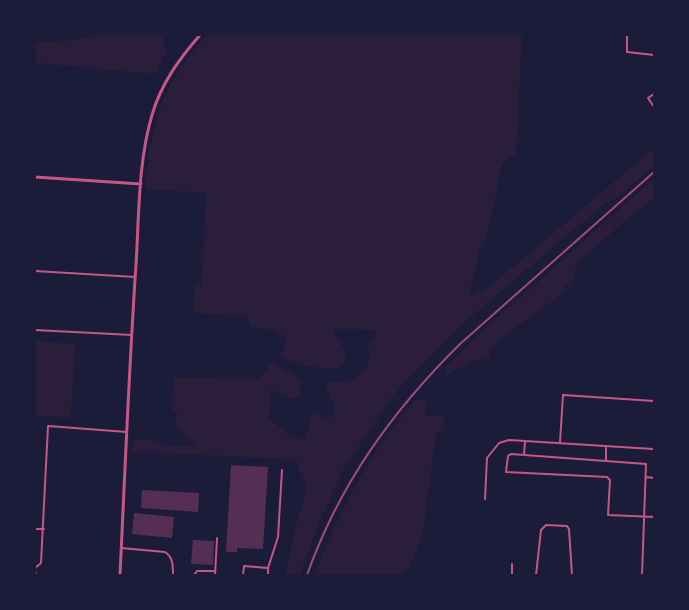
<!DOCTYPE html>
<style>
body{margin:0}
#map{position:relative;width:689px;height:610px;overflow:hidden;background:#1b1b3a;font-family:Quicksand,sans-serif}
canvas{display:block}
.frame{position:absolute;inset:0;border:36px solid #1b1b3a;pointer-events:none}
</style>
<div id="map">
<canvas width="689" height="610"></canvas>
<div class="frame"></div>
</div>
<script>
const c = document.querySelector('canvas').getContext('2d');
c.lineJoin = 'round';
function fill(path, color) {
  c.fillStyle = color;
  c.fill(path, 'evenodd');
}
function strokePath(path, color, width, dash) {
  c.strokeStyle = color;
  c.lineWidth = width;
  c.lineCap = dash ? 'butt' : 'round';
  c.setLineDash(dash || []);
  c.stroke(path);
}
const green = new Path2D(`
 M 100,35 L 162,35 L 166,52 L 155,74 L 35,63 L 35,42 L 73,40 Z
 M 206,35 L 522,35 L 516,153 L 502,164 L 487,237 L 481,244 L 470,293 L 473,296 L 487,289 L 654,148 L 654,166 L 615,199 L 604,204 L 460,326 L 395,393 L 346,465 L 321,518 L 300,575 L 285,575 L 296,525 L 306,492 L 304,477 L 299,470 L 296,460 L 132,451 L 133,440 L 152,440 L 171,446 L 196,446 L 175,424 L 177,415 L 172,409 L 173,377 L 258,380 L 271,364 L 297,376 L 301,383 L 299,396 L 293,399 L 270,390 L 269,418 L 290,436 L 305,440 L 310,426 L 310,415 L 315,413 L 325,419 L 334,414 L 335,406 L 325,385 L 329,381 C 355,385 373,373 368,345 L 377,330 L 332,329 L 346,353 L 345,362 L 340,368 C 319,369 298,366 280,356 L 288,338 L 272,330 L 251,327 L 247,317 L 194,313 L 195,286 L 202,285 L 206,193 L 146,189 C 150,123 161,86 206,35 Z
 M 654,178 L 654,199 L 634,213 L 576,264 L 574,279 L 565,286 L 563,293 L 499,340 L 491,349 L 489,358 L 472,361 L 448,375 L 445,372 L 445,367 L 486,328 Z
 M 35,341 L 75,344 L 71,418 L 35,416 Z
 M 427,399 L 425,415 L 445,417 L 443,430 L 436,435 L 422,539 C 415,551 412,565 403,575 L 314,575 C 339,513 370,450 415,400 Z`);
const building = new Path2D(`
 M 231,465 L 268,467 L 263,549 L 237,548 L 237,552 L 226,552 Z
 M 142,490 L 199,493 L 198,512 L 141,508 Z
 M 134,513 L 174,517 L 172,538 L 132,534 Z
 M 193,540 L 214,541 L 213,565 L 191,564 Z`);
const service = new Path2D(`
 M 627,35 L 627,52 L 654,55
 M 654,94 L 648,98 L 654,107
 M 35,271 L 135,277
 M 35,330 L 132,335
 M 654,440 L 654,449
 M 560,442 L 563,395 L 654,401
 M 524,455 L 525,441
 M 606,461 L 606,447
 M 646,477 L 654,478
 M 485,499 L 487,458 L 499,443 L 509,440 L 653,449
 M 35,529 L 44,529
 M 121,548 L 165,552 C 173,557 173,566 173,575
 M 35,568 L 41,563 L 48,426 L 127,432
 M 268,568 L 278,537 L 282,470
 M 35,571 L 36,575
 M 194,575 L 197,571 L 215,571
 M 215,575 L 217,538
 M 243,575 L 244,566 L 268,568 L 268,575
 M 512,575 L 512,564
 M 536,575 L 541,530 L 546,525 L 567,526 L 569,529 L 572,575
 M 642,575 L 646,464 L 511,454 L 508,456 L 506,472 L 607,477 L 610,480 L 608,515 L 654,517`);
const minor = new Path2D(`
 M 35,177 L 141,184
 M 120,575 C 125,472 129,368 136,265 C 139,217 138,162 152,115 C 161,84 179,59 200,35`);
const rail = new Path2D(`
 M 307,575 C 339,485 392,411 460,344 L 654,172`);
fill(green, '#2a1e3b');
fill(building, '#542f53');
strokePath(service, '#c65784', 2);
strokePath(minor, '#c65784', 3);
strokePath(rail, '#a44b75', 2);
</script>
